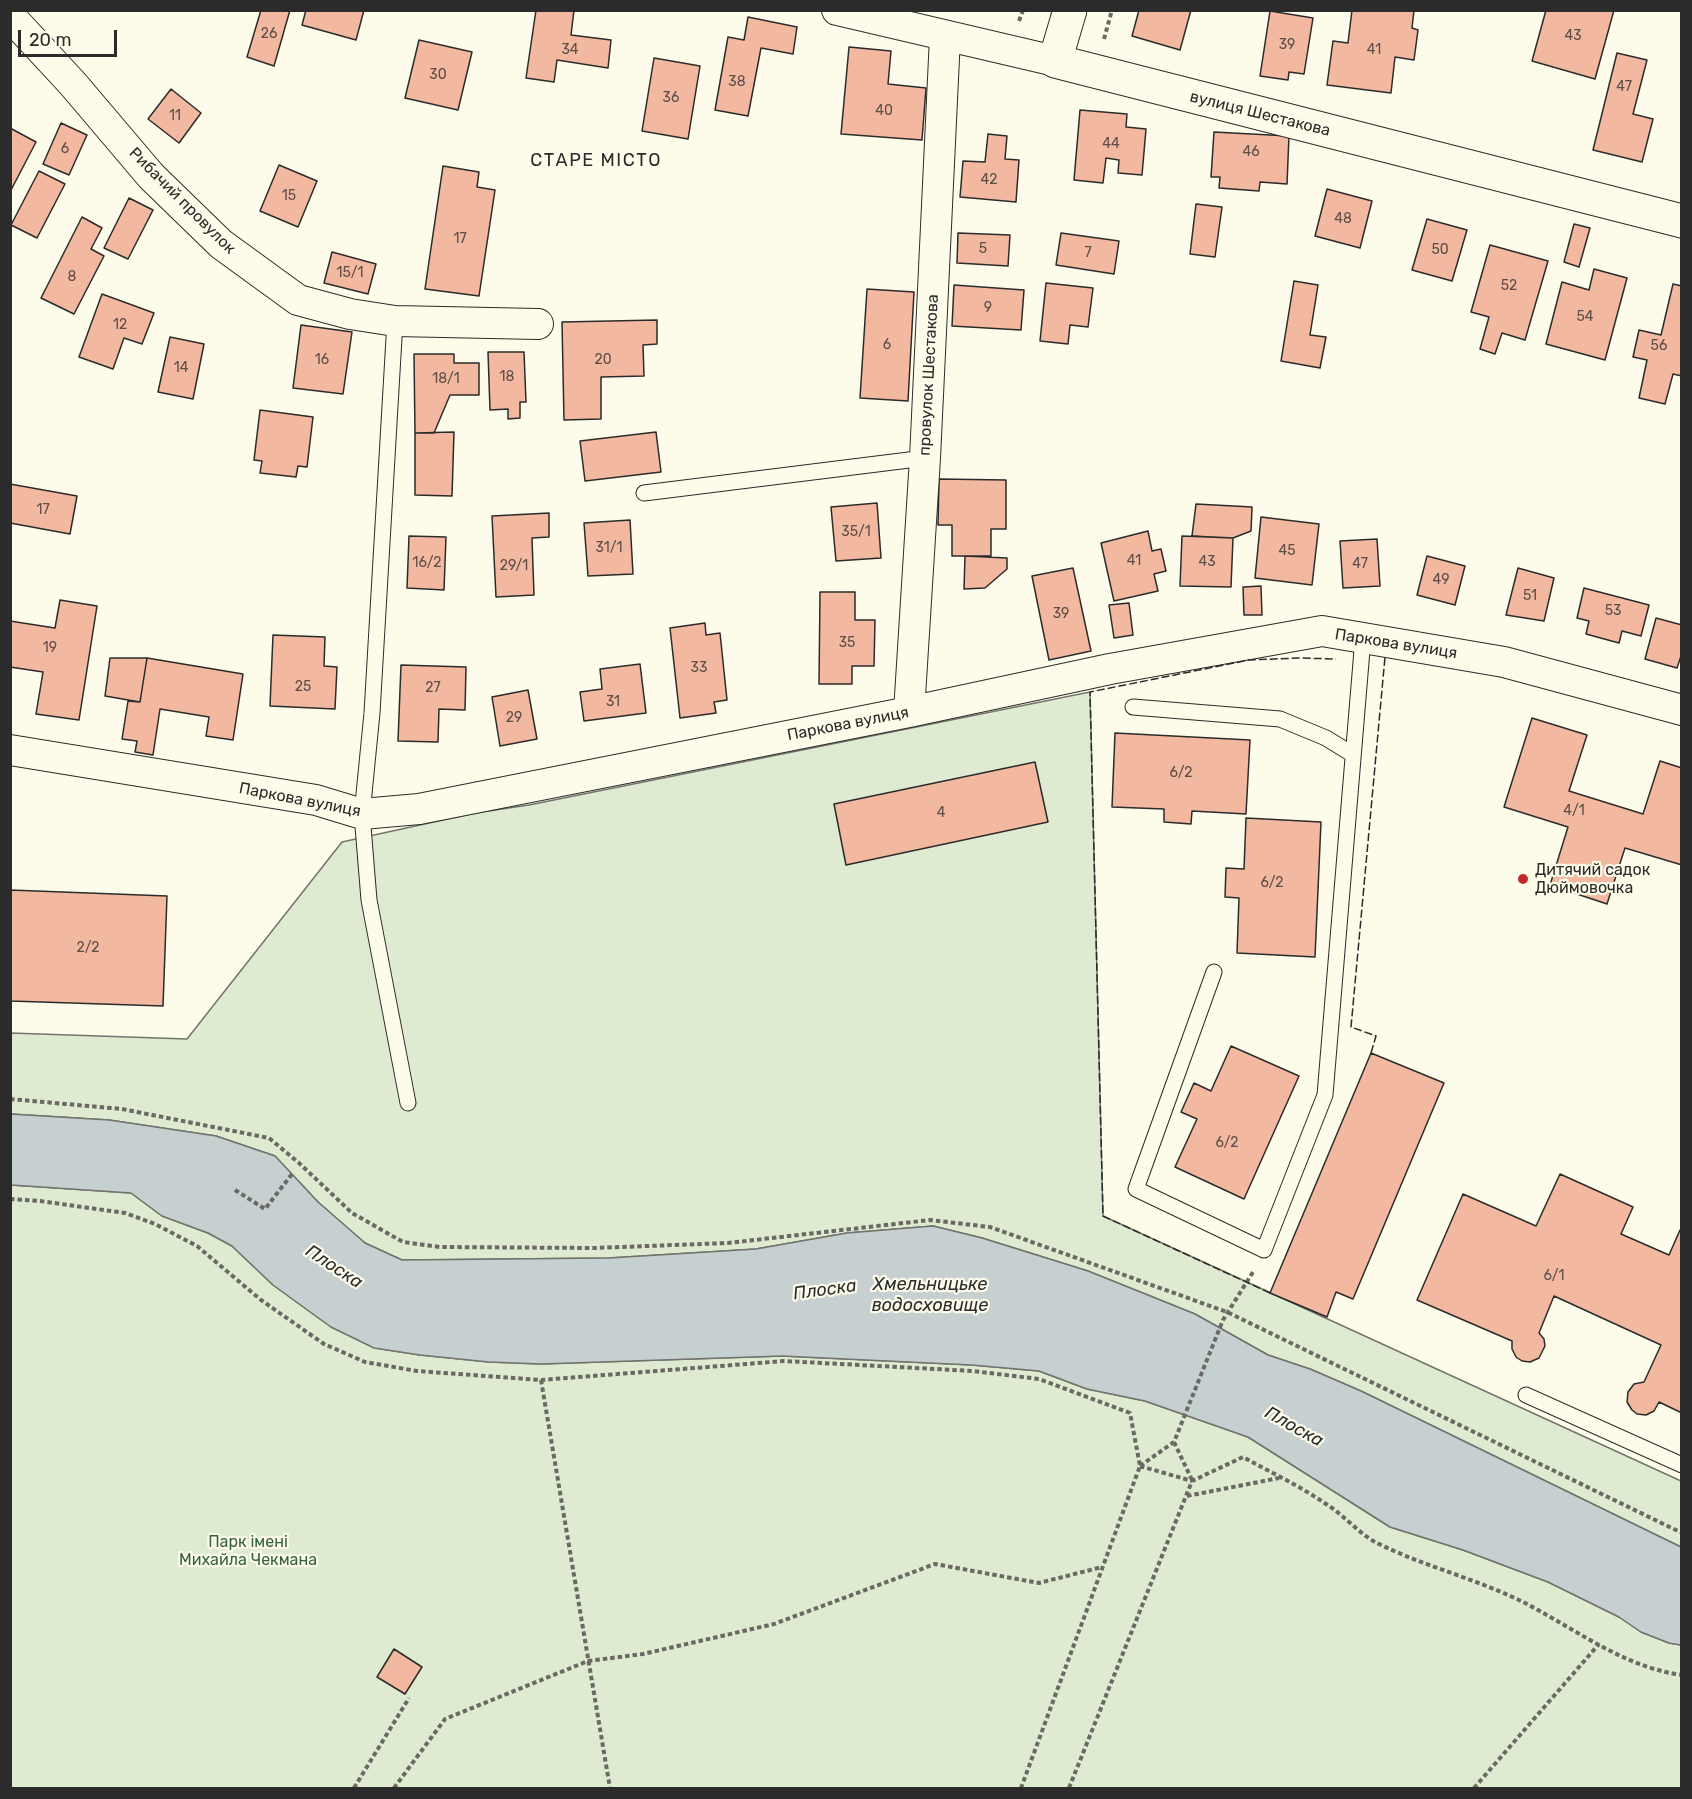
<!DOCTYPE html>
<meta charset="utf-8">
<style>
body{margin:0}
#map{position:relative;width:1692px;height:1799px;overflow:hidden;background:#fdfbea;font-family:Rubik,sans-serif}
canvas{display:block}
.frame{position:absolute;inset:0;border:12px solid #2b2b2b;pointer-events:none}
.scale{position:absolute;left:18px;top:30px;width:99px;height:27px;box-sizing:border-box;border:3px solid #2b2b2b;border-top:0;padding-left:8px;font-size:18px;line-height:21px;white-space:nowrap;color:#2b2b2b;-webkit-text-stroke:4px #fdfbea;paint-order:stroke}
</style>
<div id="map">
<canvas width="1692" height="1799"></canvas>
<div class="frame"></div>
<div class="scale">20 m</div>
</div>
<script>
const c = document.querySelector('canvas').getContext('2d');
c.lineJoin = 'round';
function fill(path, color) {
  c.fillStyle = color;
  c.fill(path, 'evenodd');
}
function strokePath(path, color, width, dash) {
  c.strokeStyle = color;
  c.lineWidth = width;
  c.lineCap = dash ? 'butt' : 'round';
  c.setLineDash(dash || []);
  c.stroke(path);
}
function write(font, color, halo, rows, align = 'center') {
  c.font = font + ' Rubik,sans-serif';
  c.lineWidth = 4.5;
  c.setLineDash([]);
  c.textBaseline = 'middle';
  c.strokeStyle = halo;
  c.fillStyle = color;
  for (const [text, x, y, turn = 0] of rows) {
    c.save();
    c.translate(x, y);
    c.rotate((+turn || 0) * Math.PI / 180);
    c.textAlign = isNaN(turn) ? turn : align;
    if (halo) c.strokeText(text, 0, 0);
    c.fillText(text, 0, 0);
    c.restore();
  }
}
const green = new Path2D(`
 M 1090,692 L 1103,1216 L 1681,1481 L 1681,1547 L 1361,1391 L 1310,1369 L 1268,1355 L 1195,1314 L 1088,1271 L 982,1238 L 933,1226 L 847,1233 L 756,1249 L 609,1258 L 402,1260 L 365,1243 L 318,1202 L 275,1156 L 216,1136 L 109,1120 L 11,1114 L 10,1033 L 187,1039 L 342,842 L 475,813 L 529,805 Z
 M 11,1185 L 131,1193 L 162,1216 L 208,1233 L 232,1246 L 273,1285 L 331,1327 L 375,1348 L 420,1355 L 489,1362 L 541,1364 L 782,1356 L 972,1365 L 1039,1371 L 1087,1389 L 1145,1401 L 1248,1437 L 1390,1527 L 1463,1550 L 1548,1582 L 1619,1617 L 1641,1632 L 1669,1643 L 1681,1645 L 1681,1788 L 11,1788 Z`);
const water = new Path2D(`
 M 10,1114 L 109,1120 L 216,1136 L 275,1156 L 318,1202 L 365,1243 L 402,1260 L 609,1258 L 756,1249 L 847,1233 L 933,1226 L 982,1238 L 1088,1271 L 1195,1314 L 1268,1355 L 1310,1369 L 1361,1391 L 1681,1547 L 1681,1645 L 1669,1643 L 1641,1632 L 1619,1617 L 1548,1582 L 1463,1550 L 1390,1527 L 1248,1437 L 1145,1401 L 1087,1389 L 1039,1371 L 972,1365 L 782,1356 L 541,1364 L 489,1362 L 420,1355 L 374,1348 L 331,1327 L 273,1285 L 232,1246 L 208,1233 L 162,1216 L 131,1193 L 11,1185 Z`);
const building = new Path2D(`
 M 261,10 L 290,10 L 274,66 L 247,57 Z
 M 306,10 L 364,10 L 356,40 L 302,25 Z
 M 536,10 L 574,10 L 571,35 L 611,40 L 608,68 L 557,60 L 554,82 L 526,78 Z
 M 1139,10 L 1191,10 L 1180,50 L 1132,36 Z
 M 1352,10 L 1414,10 L 1412,28 L 1418,30 L 1414,60 L 1395,57 L 1391,93 L 1327,85 L 1333,41 L 1348,43 Z
 M 1546,10 L 1614,10 L 1595,79 L 1532,61 Z
 M 1270,11 L 1313,18 L 1304,74 L 1289,72 L 1288,80 L 1260,76 Z
 M 748,17 L 797,27 L 793,54 L 761,48 L 748,116 L 715,110 L 728,37 L 744,40 Z
 M 419,40 L 472,52 L 458,110 L 405,98 Z
 M 849,47 L 891,51 L 888,84 L 926,88 L 922,140 L 841,134 Z
 M 1617,53 L 1647,60 L 1633,114 L 1653,119 L 1642,162 L 1593,150 Z
 M 654,58 L 700,66 L 688,139 L 642,131 Z
 M 171,89 L 201,113 L 179,143 L 148,119 Z
 M 1080,110 L 1127,114 L 1126,127 L 1146,129 L 1142,175 L 1118,173 L 1119,160 L 1106,158 L 1103,183 L 1074,180 Z
 M 61,123 L 87,135 L 69,175 L 43,164 Z
 M 10,128 L 36,142 L 10,192 Z
 M 1214,132 L 1289,136 L 1287,184 L 1260,182 L 1259,191 L 1219,188 L 1220,177 L 1211,177 Z
 M 988,134 L 1007,136 L 1005,159 L 1019,160 L 1016,202 L 960,197 L 963,161 L 985,162 Z
 M 279,165 L 317,181 L 298,227 L 260,211 Z
 M 443,166 L 479,172 L 477,187 L 495,190 L 479,296 L 425,289 Z
 M 39,171 L 65,184 L 37,238 L 11,225 Z
 M 1327,189 L 1372,201 L 1360,248 L 1315,236 Z
 M 129,198 L 153,210 L 128,259 L 104,248 Z
 M 1196,204 L 1222,207 L 1215,257 L 1190,254 Z
 M 82,217 L 102,228 L 91,249 L 104,256 L 74,314 L 41,298 Z
 M 1427,219 L 1467,230 L 1452,281 L 1412,270 Z
 M 1574,224 L 1590,228 L 1579,267 L 1564,262 Z
 M 958,233 L 1010,235 L 1008,266 L 957,263 Z
 M 1061,233 L 1119,241 L 1114,274 L 1056,265 Z
 M 1490,245 L 1548,261 L 1525,340 L 1502,333 L 1495,354 L 1480,349 L 1489,317 L 1471,312 Z
 M 332,252 L 376,264 L 368,294 L 324,283 Z
 M 1594,269 L 1627,278 L 1605,360 L 1546,344 L 1562,282 L 1589,290 Z
 M 1294,281 L 1318,285 L 1310,335 L 1326,337 L 1320,368 L 1281,361 Z
 M 1046,283 L 1093,288 L 1088,327 L 1070,325 L 1068,344 L 1040,341 Z
 M 1673,284 L 1682,286 L 1682,376 L 1673,374 L 1665,404 L 1639,398 L 1647,360 L 1633,357 L 1639,330 L 1661,335 Z
 M 954,285 L 1024,290 L 1021,330 L 952,326 Z
 M 867,289 L 914,292 L 908,401 L 860,398 Z
 M 102,294 L 154,313 L 142,344 L 124,338 L 113,369 L 79,357 Z
 M 657,320 L 657,344 L 643,345 L 644,376 L 601,377 L 601,419 L 564,420 L 562,322 Z
 M 301,325 L 352,332 L 343,394 L 293,388 Z
 M 170,337 L 204,344 L 193,399 L 158,392 Z
 M 488,352 L 524,352 L 526,402 L 520,402 L 520,418 L 508,419 L 508,409 L 490,410 Z
 M 414,354 L 454,354 L 454,363 L 479,363 L 479,395 L 450,395 L 434,433 L 415,433 Z
 M 260,410 L 313,417 L 307,467 L 298,466 L 296,477 L 260,473 L 262,461 L 254,460 Z
 M 454,432 L 452,496 L 415,495 L 415,433 Z
 M 656,432 L 661,472 L 585,481 L 580,441 Z
 M 939,479 L 1006,480 L 1006,529 L 991,529 L 991,556 L 952,556 L 952,525 L 938,525 Z
 M 10,484 L 77,496 L 70,534 L 10,523 Z
 M 877,503 L 881,558 L 836,561 L 831,507 Z
 M 1196,504 L 1252,507 L 1251,531 L 1233,538 L 1192,536 Z
 M 549,513 L 549,537 L 532,538 L 534,595 L 496,597 L 492,516 Z
 M 1261,517 L 1319,524 L 1312,585 L 1255,578 Z
 M 630,520 L 633,574 L 588,576 L 584,523 Z
 M 1148,531 L 1152,551 L 1161,549 L 1166,571 L 1154,574 L 1158,591 L 1114,601 L 1101,543 Z
 M 409,536 L 446,537 L 444,590 L 407,588 Z
 M 1182,536 L 1233,538 L 1231,587 L 1180,586 Z
 M 1377,539 L 1380,586 L 1343,588 L 1340,541 Z
 M 965,556 L 1007,558 L 1007,569 L 985,588 L 964,589 Z
 M 1427,556 L 1465,566 L 1455,605 L 1417,595 Z
 M 1073,568 L 1091,651 L 1049,660 L 1032,576 Z
 M 1518,568 L 1554,578 L 1544,621 L 1506,615 Z
 M 1261,586 L 1262,615 L 1244,615 L 1243,587 Z
 M 1584,588 L 1649,605 L 1641,636 L 1622,631 L 1619,643 L 1586,634 L 1589,621 L 1577,618 Z
 M 820,592 L 855,592 L 855,620 L 875,620 L 874,666 L 852,666 L 852,684 L 819,684 Z
 M 60,600 L 97,606 L 79,720 L 36,714 L 43,672 L 10,667 L 10,621 L 55,628 Z
 M 1129,603 L 1133,635 L 1114,638 L 1109,605 Z
 M 1656,618 L 1682,625 L 1682,653 L 1677,668 L 1645,659 Z
 M 705,623 L 706,635 L 720,633 L 727,700 L 714,702 L 716,713 L 680,718 L 670,628 Z
 M 273,635 L 325,637 L 324,666 L 337,667 L 335,709 L 270,706 Z
 M 110,658 L 147,658 L 140,702 L 105,696 Z
 M 147,658 L 243,674 L 233,740 L 206,736 L 209,717 L 160,709 L 153,755 L 135,752 L 137,741 L 122,739 L 128,701 L 140,702 Z
 M 640,664 L 646,713 L 584,721 L 580,692 L 602,689 L 600,669 Z
 M 401,665 L 466,667 L 465,710 L 439,709 L 438,742 L 398,741 Z
 M 528,690 L 537,739 L 500,746 L 492,697 Z
 M 1532,718 L 1587,735 L 1569,791 L 1643,814 L 1660,761 L 1682,768 L 1682,865 L 1625,848 L 1607,904 L 1550,885 L 1568,827 L 1504,807 Z
 M 1115,733 L 1250,740 L 1246,814 L 1192,811 L 1191,824 L 1164,822 L 1164,809 L 1112,807 Z
 M 1035,762 L 1048,822 L 846,865 L 834,804 Z
 M 1246,818 L 1321,822 L 1315,957 L 1237,953 L 1239,898 L 1225,897 L 1226,868 L 1244,869 Z
 M 10,890 L 167,896 L 163,1006 L 10,1001 Z
 M 1231,1046 L 1299,1076 L 1244,1199 L 1175,1167 L 1197,1119 L 1181,1112 L 1194,1083 L 1211,1091 Z
 M 1371,1053 L 1444,1083 L 1353,1299 L 1336,1292 L 1327,1317 L 1270,1293 Z
 M 1560,1174 L 1633,1207 L 1621,1234 L 1669,1255 L 1680,1230 L 1682,1231 L 1682,1413 L 1659,1402 L 1654,1411 L 1646,1415 L 1637,1414 L 1632,1410 L 1627,1402 L 1628,1392 L 1634,1384 L 1644,1382 L 1661,1345 L 1554,1296 L 1539,1333 L 1544,1339 L 1545,1346 L 1539,1358 L 1530,1362 L 1522,1361 L 1516,1357 L 1512,1349 L 1512,1341 L 1417,1300 L 1463,1194 L 1536,1226 Z
 M 394,1649 L 422,1667 L 405,1694 L 377,1677 Z`);
const path = new Path2D(`
 M 1019,21 L 1023,10
 M 1104,39 L 1112,10
 M 10,1099 L 122,1109 L 269,1138 L 299,1163 L 352,1213 L 403,1242 L 440,1247 L 594,1248 L 728,1243 L 930,1220 L 990,1227 L 1227,1312 L 1682,1533
 M 235,1190 L 265,1209 L 292,1174
 M 10,1199 L 40,1201 L 125,1213 L 155,1224 L 197,1246 L 261,1300 L 324,1344 L 365,1362 L 417,1371 L 541,1380 L 784,1361 L 973,1371 L 1039,1379 L 1130,1413 L 1140,1466 L 1021,1788
 M 541,1380 L 610,1788
 M 1174,1442 L 1192,1480
 M 1140,1466 L 1174,1442 L 1223,1320 L 1253,1272
 M 1140,1466 L 1192,1481
 M 1187,1496 L 1279,1478
 M 354,1788 L 409,1698
 M 394,1788 L 445,1719 L 588,1661 L 643,1654 L 774,1624 L 935,1564 L 1039,1583 L 1102,1567
 M 1069,1788 L 1192,1481 L 1243,1457 C 1270,1472 1300,1486 1326,1504 C 1344,1515 1358,1533 1377,1543 C 1423,1566 1474,1578 1521,1601 C 1573,1627 1622,1667 1682,1675
 M 1474,1788 L 1599,1644`);
const service = new Path2D(`
 M 395,321 L 372,713 L 362,814 L 369,900 L 408,1103
 M 644,493 L 925,458
 M 1133,707 L 1280,719 L 1326,738 L 1352,754
 M 1214,972 L 1136,1189 L 1264,1250 L 1325,1095 L 1363,638
 M 1526,1395 L 1682,1465`);
const minor = new Path2D(`
 M 837,10 L 1055,61
 M 10,16 L 73,84 L 151,176 L 221,244 L 298,300 L 350,314 L 395,321 L 538,324
 M 909,712 L 925,458 L 945,37
 M 10,750 L 316,800 L 362,814 L 419,809 L 909,712 L 1110,669 L 1322,631 L 1504,662 L 1682,710`);
const tertiary = new Path2D(`
 M 1070,10 L 1055,61 L 1682,221`);
const fence = new Path2D(`
 M 1371,1053 L 1376,1036 L 1351,1027 L 1385,657
 M 1270,1293 L 1103,1216 L 1090,692 L 1249,660 L 1299,658 L 1336,659`);
const markers = [
 [1523,879,6,"#c62828"]
];
const numberNames = [
 ["26",269,34],
 ["43",1573,36],
 ["39",1287,45],
 ["34",570,50],
 ["41",1374,50],
 ["30",438,75],
 ["38",737,82],
 ["47",1624,87],
 ["36",671,98],
 ["40",884,111],
 ["11",175,116],
 ["44",1111,144],
 ["6",65,149],
 ["46",1251,152],
 ["42",989,180],
 ["15",289,196],
 ["48",1343,219],
 ["17",460,239],
 ["5",983,249],
 ["50",1440,250],
 ["7",1088,253],
 ["15/1",350,273],
 ["8",72,277],
 ["52",1509,286],
 ["9",988,308],
 ["54",1585,317],
 ["12",120,325],
 ["6",887,345],
 ["56",1659,346],
 ["16",322,360],
 ["20",603,360],
 ["14",181,368],
 ["18",507,377],
 ["18/1",446,379],
 ["17",43,510],
 ["35/1",856,532],
 ["31/1",609,548],
 ["45",1287,551],
 ["41",1134,561],
 ["43",1207,562],
 ["16/2",427,563],
 ["47",1360,564],
 ["29/1",514,566],
 ["49",1441,580],
 ["51",1530,596],
 ["53",1613,611],
 ["39",1061,614],
 ["35",847,643],
 ["19",50,648],
 ["33",699,668],
 ["25",303,687],
 ["27",433,688],
 ["31",613,702],
 ["29",514,718],
 ["6/2",1181,773],
 ["4/1",1574,811],
 ["4",941,813],
 ["6/2",1272,883],
 ["2/2",88,948],
 ["6/2",1227,1143],
 ["6/1",1554,1276]
];
const streetNames = [
 ["вулиця Шестакова",1260,114,14],
 ["Рибачий провулок",182,201,45],
 ["провулок Шестакова",929,375,-87],
 ["Паркова вулиця",1396,644,9],
 ["Паркова вулиця",848,724,-11],
 ["Паркова вулиця",300,800,11]
];
const poiNames = [
 ["Дитячий садок",1535,870],
 ["Дюймовочка",1535,888]
];
const parkNames = [
 ["Парк імені",248,1542],
 ["Михайла Чекмана",248,1560]
];
const neighbourhoodNames = [
 ["СТАРЕ МІСТО",596,161]
];
const waterNames = [
 ["Плоска",334,1267,33],
 ["Хмельницьке",930,1285],
 ["водосховище",930,1306],
 ["Плоска",825,1290,-8],
 ["Плоска",1294,1427,29]
];
fill(green, '#deebd1');
strokePath(green, '#74746e', 1.5);
fill(water, '#c7d0d0');
strokePath(water, '#74746e', 1.5);
fill(building, '#f2b8a0');
strokePath(building, '#2b2b2b', 1.5);
strokePath(service, '#2b2b2b', 17);
strokePath(minor, '#2b2b2b', 32);
strokePath(tertiary, '#2b2b2b', 35);
strokePath(path, '#6a6964', 4, [4.5, 3]);
strokePath(service, '#fdfbea', 15);
strokePath(minor, '#fdfbea', 30);
strokePath(tertiary, '#fdfbea', 33);
strokePath(fence, '#2b2b2b', 1.5, [8, 3]);
for (const [x, y, r, color] of markers) {
  const dot = new Path2D();
  dot.arc(x, y, r, 0, 2 * Math.PI);
  c.fillStyle = color;
  c.fill(dot);
  strokePath(dot, '#fdfbea', 2);
}
write('14px', '#5d4e48', null, numberNames);
write('16px', '#2b2b2b', '#fdfbea', streetNames);
write('16px', '#2b2b2b', '#fdfbea', poiNames, 'left');
write('16px', '#34623c', '#fdfbea', parkNames);
c.letterSpacing = '1.5px';
write('18px', '#2b2b2b', '#fdfbea', neighbourhoodNames);
c.letterSpacing = '0px';
write('italic 18px', '#2b2b2b', '#fdfbea', waterNames);
</script>
